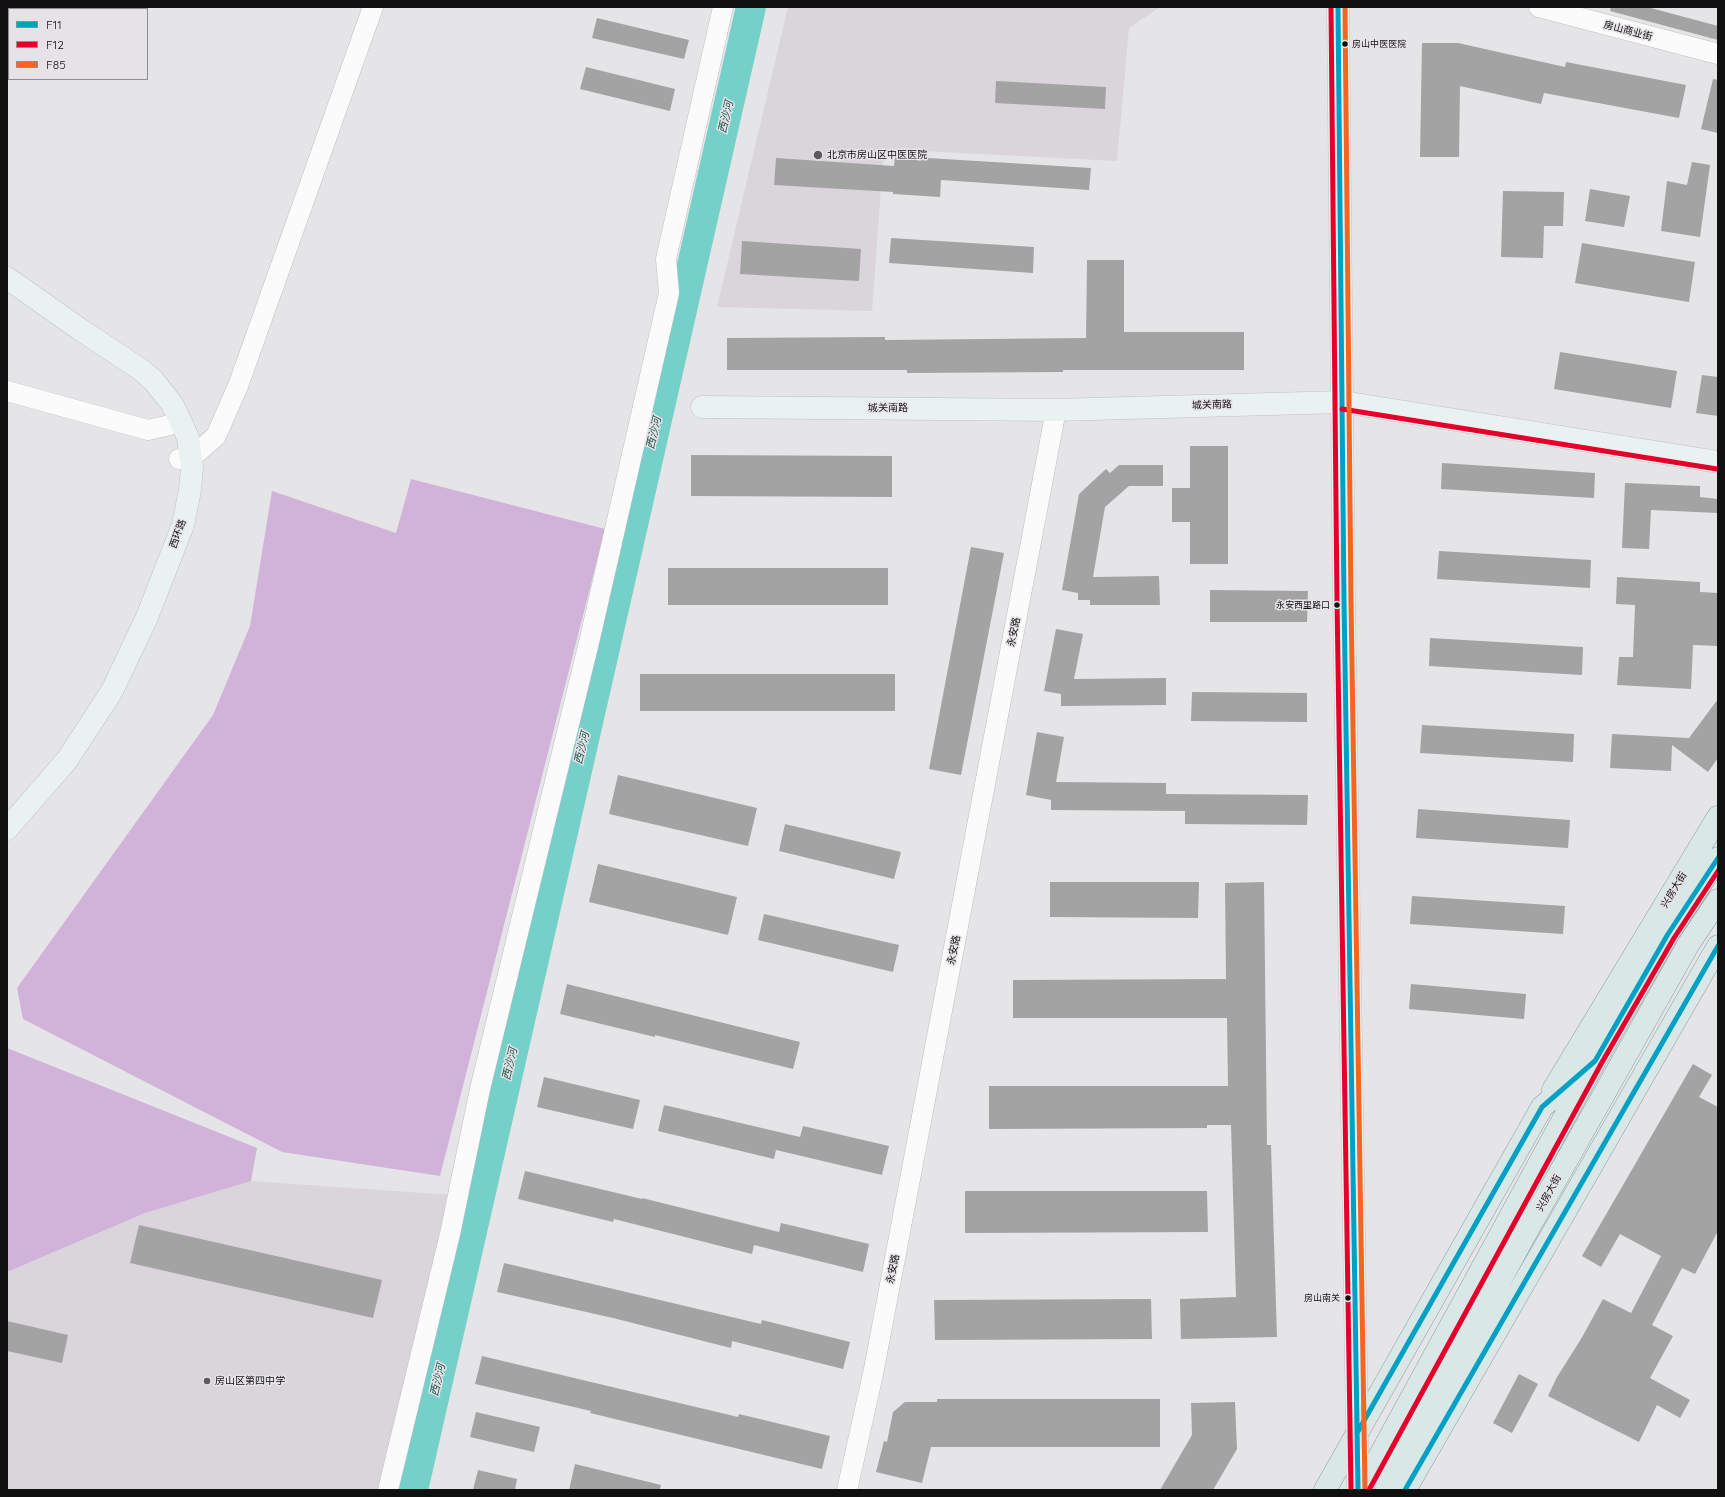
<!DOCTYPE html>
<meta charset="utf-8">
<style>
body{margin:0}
#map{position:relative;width:1725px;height:1497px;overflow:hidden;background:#e5e4e6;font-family:Quicksand,sans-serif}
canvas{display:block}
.frame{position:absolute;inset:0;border:8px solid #111011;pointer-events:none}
.legend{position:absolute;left:8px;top:8px;width:140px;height:72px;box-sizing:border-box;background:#e6e3e7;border:1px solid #918f91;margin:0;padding:5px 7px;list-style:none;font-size:12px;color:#111011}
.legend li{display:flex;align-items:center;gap:8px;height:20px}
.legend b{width:20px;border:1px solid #918f91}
</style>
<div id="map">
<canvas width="1725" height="1497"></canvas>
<div class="frame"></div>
<ul class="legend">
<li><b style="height:5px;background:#01a1c5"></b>F11</li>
<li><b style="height:5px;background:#e4002b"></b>F12</li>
<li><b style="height:5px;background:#f26522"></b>F85</li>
</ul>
</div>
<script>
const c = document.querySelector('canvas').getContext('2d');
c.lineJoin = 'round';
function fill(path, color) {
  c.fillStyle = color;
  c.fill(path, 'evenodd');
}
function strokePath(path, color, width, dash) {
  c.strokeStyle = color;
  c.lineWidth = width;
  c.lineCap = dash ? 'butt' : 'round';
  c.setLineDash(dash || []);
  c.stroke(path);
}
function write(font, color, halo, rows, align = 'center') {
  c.font = font + ' Quicksand,"Noto Sans SC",sans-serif';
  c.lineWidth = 3;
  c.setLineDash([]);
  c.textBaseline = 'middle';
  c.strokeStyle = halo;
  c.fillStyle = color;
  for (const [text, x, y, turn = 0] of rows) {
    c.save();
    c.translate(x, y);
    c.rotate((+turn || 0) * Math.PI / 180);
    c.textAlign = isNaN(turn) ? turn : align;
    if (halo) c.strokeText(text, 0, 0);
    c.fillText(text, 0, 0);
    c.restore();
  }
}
const built = new Path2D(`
 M 788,7 L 1160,7 L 1129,28 L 1117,161 L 884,149 L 872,311 L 717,307 Z
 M 251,1181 L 452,1195 L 381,1490 L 7,1490 L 7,1272 L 145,1213 Z`);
const forest = new Path2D(`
 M 411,479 L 605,529 L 440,1176 L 282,1152 L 23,1019 L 17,988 L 213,715 L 250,626 L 272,491 L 396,533 Z
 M 7,1048 L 257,1148 L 251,1181 L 145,1213 L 7,1272 Z`);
const river = new Path2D(`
 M 413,1490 L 751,7`);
const building = new Path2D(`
 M 1611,7 L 1647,7 L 1718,26 L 1718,40 L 1610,11 Z
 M 597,18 L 689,40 L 684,59 L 592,38 Z
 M 1422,43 L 1458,43 L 1565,67 L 1566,62 L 1686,85 L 1679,118 L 1544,93 L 1541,104 L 1460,86 L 1459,157 L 1420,157 Z
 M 586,67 L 675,89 L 670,111 L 580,89 Z
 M 1713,79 L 1718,80 L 1718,133 L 1701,129 Z
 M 996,81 L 1106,87 L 1105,109 L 995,103 Z
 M 895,156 L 1091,168 L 1089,190 L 941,180 L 940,197 L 893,194 L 893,192 L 774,185 L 776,158 L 894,166 Z
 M 1692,162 L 1710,165 L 1700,237 L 1661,231 L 1667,181 L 1687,185 Z
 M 1590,189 L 1630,196 L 1624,227 L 1585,221 Z
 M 1503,191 L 1564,192 L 1563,226 L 1544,226 L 1543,258 L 1501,257 Z
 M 891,238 L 1034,247 L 1033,273 L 889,263 Z
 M 742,241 L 861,249 L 859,281 L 740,274 Z
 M 1582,243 L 1695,262 L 1689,302 L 1575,283 Z
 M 1087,260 L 1124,260 L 1124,332 L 1244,332 L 1244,370 L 1063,370 L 1063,372 L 907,373 L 907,370 L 727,370 L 727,338 L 885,337 L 885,340 L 1086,338 Z
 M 1560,352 L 1677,371 L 1671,408 L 1554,389 Z
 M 1702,375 L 1718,377 L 1718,416 L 1696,413 Z
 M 1190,446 L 1228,446 L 1228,564 L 1190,564 L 1190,522 L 1172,522 L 1172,488 L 1190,488 Z
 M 691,455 L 892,456 L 892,497 L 691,496 Z
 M 1442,463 L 1595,473 L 1594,498 L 1441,489 Z
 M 1119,465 L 1163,465 L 1163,486 L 1129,486 L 1105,507 L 1093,577 L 1159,576 L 1160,605 L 1090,605 L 1090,600 L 1078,600 L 1078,593 L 1062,590 L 1079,494 L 1106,469 L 1110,473 Z
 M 1625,483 L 1700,486 L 1700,497 L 1718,499 L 1718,513 L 1651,510 L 1649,549 L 1622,548 Z
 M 971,547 L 1004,553 L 961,775 L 929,769 Z
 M 1439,551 L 1591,560 L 1590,588 L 1437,579 Z
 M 668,568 L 888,568 L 888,605 L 668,605 Z
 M 1617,577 L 1700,582 L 1700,592 L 1718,593 L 1718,646 L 1693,645 L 1691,689 L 1617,685 L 1619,657 L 1633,657 L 1635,605 L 1616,604 Z
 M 1210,590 L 1308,591 L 1307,622 L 1210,622 Z
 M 1056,629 L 1083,634 L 1074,679 L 1166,678 L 1166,705 L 1061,706 L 1061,694 L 1044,691 Z
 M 1430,638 L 1583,647 L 1582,675 L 1429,666 Z
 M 640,674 L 895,674 L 895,711 L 640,711 Z
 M 1192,692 L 1307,693 L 1307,722 L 1191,721 Z
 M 1718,699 L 1718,758 L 1708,772 L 1672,745 L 1671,771 L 1610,768 L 1612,734 L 1689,738 Z
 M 1422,725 L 1574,734 L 1573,762 L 1420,753 Z
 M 1037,732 L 1064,737 L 1056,782 L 1166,783 L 1166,794 L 1308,795 L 1307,825 L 1185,824 L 1185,811 L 1051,810 L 1051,800 L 1026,795 Z
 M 618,775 L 757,808 L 748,846 L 609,814 Z
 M 1418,809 L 1570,820 L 1568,848 L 1416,838 Z
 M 785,824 L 901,852 L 894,879 L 779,851 Z
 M 598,864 L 737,897 L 728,935 L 589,902 Z
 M 1050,882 L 1199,882 L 1198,918 L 1050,917 Z
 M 1264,882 L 1267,1145 L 1271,1145 L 1277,1337 L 1181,1339 L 1180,1299 L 1236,1297 L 1231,1125 L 1207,1125 L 1207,1128 L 989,1129 L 989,1086 L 1228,1086 L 1227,1018 L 1013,1018 L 1013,980 L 1226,979 L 1225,883 Z
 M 1412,896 L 1565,906 L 1563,934 L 1410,924 Z
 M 764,914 L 899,945 L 893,972 L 758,940 Z
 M 567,984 L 800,1042 L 793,1069 L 655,1035 L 655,1037 L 560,1014 Z
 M 1411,984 L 1526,994 L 1524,1019 L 1409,1009 Z
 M 1693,1064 L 1712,1075 L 1699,1097 L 1718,1107 L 1718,1231 L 1695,1274 L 1682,1268 L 1652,1325 L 1673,1336 L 1650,1378 L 1690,1400 L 1680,1418 L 1657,1405 L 1639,1442 L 1548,1396 L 1557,1377 L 1581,1339 L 1603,1299 L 1631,1313 L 1661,1256 L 1620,1234 L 1601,1267 L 1582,1256 Z
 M 544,1077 L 640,1100 L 633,1129 L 537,1107 Z
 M 664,1105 L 800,1137 L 803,1126 L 889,1146 L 882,1175 L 776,1150 L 774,1159 L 658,1131 Z
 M 525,1171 L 642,1199 L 642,1198 L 779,1232 L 781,1223 L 869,1244 L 863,1272 L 754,1245 L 752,1254 L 614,1219 L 613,1222 L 518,1199 Z
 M 965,1191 L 1207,1191 L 1208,1232 L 965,1233 Z
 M 139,1225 L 382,1280 L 373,1318 L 130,1263 Z
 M 504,1263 L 761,1324 L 762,1320 L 850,1342 L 843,1369 L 732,1341 L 731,1348 L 613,1318 L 497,1292 Z
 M 1151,1299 L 1152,1339 L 935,1340 L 934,1300 Z
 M 7,1321 L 68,1335 L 62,1363 L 7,1351 Z
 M 482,1356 L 738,1417 L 739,1414 L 830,1436 L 822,1469 L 590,1413 L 591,1411 L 475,1384 Z
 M 1519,1374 L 1538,1384 L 1512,1433 L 1493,1423 Z
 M 937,1399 L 1160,1399 L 1160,1447 L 931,1447 L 922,1483 L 876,1472 L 884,1441 L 887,1442 L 893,1412 L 905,1402 L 937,1402 Z
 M 1235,1402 L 1237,1449 L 1213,1490 L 1160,1490 L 1192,1435 L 1191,1403 Z
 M 476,1412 L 540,1427 L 534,1452 L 470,1437 Z
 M 575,1464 L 661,1485 L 660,1490 L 569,1490 Z
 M 478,1470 L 517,1479 L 515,1490 L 473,1490 Z`);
const street = new Path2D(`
 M 1539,7 L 1718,54
 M 7,391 L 148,430 L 170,425
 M 179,459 L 191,458 L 216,436 L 238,386 L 373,7
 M 388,1490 L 450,1234 L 480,1089 L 590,638 L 669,293 L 666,259 L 723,7
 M 847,1490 L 873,1374 L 1056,410`);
const secondary = new Path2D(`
 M 1338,7 L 1344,601 L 1358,1490
 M 7,278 L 81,330 L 140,369 L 153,380 L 172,404 L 180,420 L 188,438 L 192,467 L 190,490 L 183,525 L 147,617 L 112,691 L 67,760 L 7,829
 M 702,407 L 1056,410 L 1343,402 L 1718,462`);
const primary = new Path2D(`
 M 1553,1090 L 1718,817
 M 1325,1490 L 1542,1107 L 1585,1070
 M 1361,1490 L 1595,1061 L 1668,934 L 1718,858
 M 1386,1490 L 1527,1231 L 1688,945 L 1718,900
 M 1405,1490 L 1718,946`);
const bus1 = new Path2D(`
 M 1338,7 L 1344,601 L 1358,1490
 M 1357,1433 L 1542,1107 L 1595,1061 L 1668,934 L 1718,858
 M 1405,1490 L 1718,946`);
const bus2 = new Path2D(`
 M 1331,7 L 1337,601 L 1351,1490
 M 1342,409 L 1717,469
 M 1369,1490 L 1601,1064 L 1674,938 L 1718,871`);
const bus3 = new Path2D(`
 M 1345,7 L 1351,601 L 1365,1490`);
const markers = [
 [1345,44,3.5,"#111011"],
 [818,155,5,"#5b5a5c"],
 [1337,605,3.5,"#111011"],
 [1348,1298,3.5,"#111011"],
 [207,1381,4,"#5b5a5c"]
];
const busNames = [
 ["房山中医医院",1352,44,"left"],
 ["永安西里路口",1330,605],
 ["房山南关",1340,1298]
];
const streetNames = [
 ["房山商业街",1628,31,15],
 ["城关南路",1212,405,-2],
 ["城关南路",888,408],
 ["西环路",178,534,-70],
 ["永安路",1014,632,-79],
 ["兴房大街",1674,890,-59],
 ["永安路",954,950,-79],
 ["兴房大街",1549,1193,-61],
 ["永安路",893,1269,-79]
];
const poiNames = [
 ["北京市房山区中医医院",827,155],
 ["房山区第四中学",215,1381]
];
const waterNames = [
 ["西沙河",726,117,-77],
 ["西沙河",654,433,-77],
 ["西沙河",582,748,-77],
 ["西沙河",510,1064,-77],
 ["西沙河",438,1380,-77]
];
fill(built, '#dad5db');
fill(forest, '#d1b2d9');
strokePath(river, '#74d0c9', 30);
fill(building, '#a4a3a4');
strokePath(street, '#c1c0c1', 21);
strokePath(secondary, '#c1c0c1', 23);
strokePath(primary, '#89a2a1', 23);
strokePath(street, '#fbfbfb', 20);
strokePath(secondary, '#eaf1f1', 22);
strokePath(primary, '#d9e7e6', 22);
strokePath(bus1, '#01a1c5', 5);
strokePath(bus2, '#e4002b', 5);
strokePath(bus3, '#f26522', 5);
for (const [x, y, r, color] of markers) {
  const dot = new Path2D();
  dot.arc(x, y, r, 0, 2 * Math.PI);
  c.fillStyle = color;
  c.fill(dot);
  strokePath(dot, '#e6e3e7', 1.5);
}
write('9px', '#111011', '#e6e3e7', busNames, 'right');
write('10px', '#111011', '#e6e3e7', streetNames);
write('10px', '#111011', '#e6e3e7', poiNames, 'left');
write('italic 11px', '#1d544e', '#e6e3e7', waterNames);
</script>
